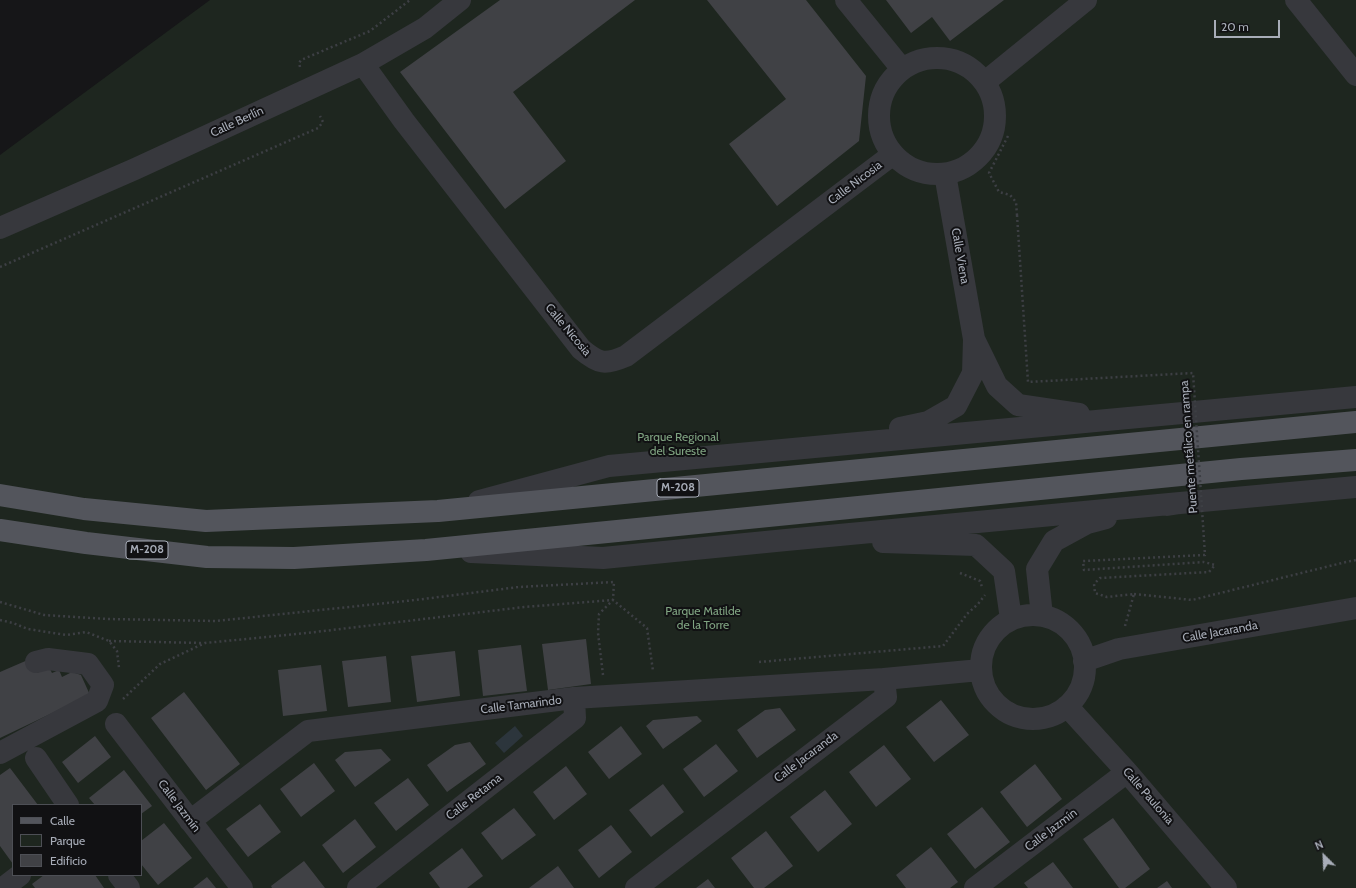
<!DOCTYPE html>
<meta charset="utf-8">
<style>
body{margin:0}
#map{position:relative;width:1356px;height:888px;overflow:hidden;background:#161618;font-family:Cabin,sans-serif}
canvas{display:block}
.legend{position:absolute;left:12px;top:804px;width:130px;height:72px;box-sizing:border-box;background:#111113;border:1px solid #4d4f55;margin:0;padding:5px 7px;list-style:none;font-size:12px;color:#a8adb8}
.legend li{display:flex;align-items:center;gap:8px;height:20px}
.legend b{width:20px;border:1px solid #4d4f55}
.north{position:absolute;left:1304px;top:836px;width:40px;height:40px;-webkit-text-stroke:3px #111113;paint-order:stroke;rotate:336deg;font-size:11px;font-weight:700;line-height:16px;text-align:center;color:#a8adb8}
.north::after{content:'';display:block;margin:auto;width:14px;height:18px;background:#a8adb8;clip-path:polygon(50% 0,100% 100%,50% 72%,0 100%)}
.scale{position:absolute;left:1214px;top:20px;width:66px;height:18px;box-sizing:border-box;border:2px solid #a8adb8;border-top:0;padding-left:5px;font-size:12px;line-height:14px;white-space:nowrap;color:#a8adb8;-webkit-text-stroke:3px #111113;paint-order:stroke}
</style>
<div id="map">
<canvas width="1356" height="888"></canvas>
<ul class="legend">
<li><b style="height:5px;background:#53555c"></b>Calle</li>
<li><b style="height:11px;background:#1e261f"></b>Parque</li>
<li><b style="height:11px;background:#404145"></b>Edificio</li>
</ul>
<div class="north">N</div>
<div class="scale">20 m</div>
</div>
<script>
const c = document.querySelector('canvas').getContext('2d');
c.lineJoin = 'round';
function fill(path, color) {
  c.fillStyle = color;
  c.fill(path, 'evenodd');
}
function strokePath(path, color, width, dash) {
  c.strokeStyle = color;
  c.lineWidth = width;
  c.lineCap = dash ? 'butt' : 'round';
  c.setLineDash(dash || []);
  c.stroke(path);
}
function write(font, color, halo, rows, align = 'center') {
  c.font = font + ' Cabin,sans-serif';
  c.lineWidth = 4;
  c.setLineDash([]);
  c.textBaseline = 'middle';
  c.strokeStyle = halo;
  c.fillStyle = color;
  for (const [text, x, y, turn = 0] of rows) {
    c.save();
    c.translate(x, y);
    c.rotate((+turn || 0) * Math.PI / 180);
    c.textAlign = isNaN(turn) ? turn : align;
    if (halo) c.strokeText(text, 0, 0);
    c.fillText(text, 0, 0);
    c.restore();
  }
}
const green = new Path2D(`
 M 210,0 L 1356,0 L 1356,888 L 0,888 L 0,155 ZM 13,805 L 141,805 L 141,875 L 13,875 Z`);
const water = new Path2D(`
 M 515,726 L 523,736 L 504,753 L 495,743 Z`);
const building = new Path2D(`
 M 500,0 L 635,0 L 513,92 L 566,161 L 505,209 L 400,72 Z
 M 707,0 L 806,0 L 866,76 L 859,141 L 777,206 L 729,144 L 786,99 Z
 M 886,0 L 1004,0 L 950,41 L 932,17 L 911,33 Z
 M 586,639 L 591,684 L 548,690 L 542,644 Z
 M 521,645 L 527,691 L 483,696 L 478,650 Z
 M 455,651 L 460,696 L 417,702 L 411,656 Z
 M 386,656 L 391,702 L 348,707 L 342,661 Z
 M 30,659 L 37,673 L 49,667 L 52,673 L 59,670 L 62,677 L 72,672 L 81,675 L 90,695 L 0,738 L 0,672 Z
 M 321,665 L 327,711 L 283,716 L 278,670 Z
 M 184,692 L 240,764 L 206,790 L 151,718 Z
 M 941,700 L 969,735 L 934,762 L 906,727 Z
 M 780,708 L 796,730 L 757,758 L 737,730 L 765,710 Z
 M 697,716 L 702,721 L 663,749 L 646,726 L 653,720 Z
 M 621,726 L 642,754 L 609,779 L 588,752 Z
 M 95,736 L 111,757 L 78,783 L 62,762 Z
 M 470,742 L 486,764 L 447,792 L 427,765 L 455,745 Z
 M 716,744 L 738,771 L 704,797 L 683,769 Z
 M 884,745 L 911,779 L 876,807 L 849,772 Z
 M 381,749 L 391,760 L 355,787 L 335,760 L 345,752 Z
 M 314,763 L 335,791 L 301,817 L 280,789 Z
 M 1035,764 L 1062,799 L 1027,827 L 1000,792 Z
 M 566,766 L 587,794 L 554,820 L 533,792 Z
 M 10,768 L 38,805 L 13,805 L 13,864 L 0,846 L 0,775 Z
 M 124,770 L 152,806 L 141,814 L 141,805 L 95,805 L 89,798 Z
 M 408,778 L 429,805 L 396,831 L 374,803 Z
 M 663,784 L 684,812 L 651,837 L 629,810 Z
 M 825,790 L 852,824 L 818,852 L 790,817 Z
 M 260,804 L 281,832 L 248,857 L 226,829 Z
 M 982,807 L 1010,842 L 975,869 L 947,834 Z
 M 514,808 L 536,835 L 502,860 L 481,833 Z
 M 1113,818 L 1150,869 L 1125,888 L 1119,888 L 1083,839 Z
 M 355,819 L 376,847 L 343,873 L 322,845 Z
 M 164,823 L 192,858 L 158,885 L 141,864 L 141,841 Z
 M 611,825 L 632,852 L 599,878 L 578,850 Z
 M 766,831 L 793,866 L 764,888 L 754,888 L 731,858 Z
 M 931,847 L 958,882 L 950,888 L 906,888 L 896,875 Z
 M 462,848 L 483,876 L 467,888 L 440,888 L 429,873 Z
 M 304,861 L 325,888 L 272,888 L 271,886 Z
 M 1053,862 L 1073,888 L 1028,888 L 1024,883 Z
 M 558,866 L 574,888 L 529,888 Z
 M 44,875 L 95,875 L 104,888 L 35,888 L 32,884 Z
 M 207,877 L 216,888 L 193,888 Z
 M 708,879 L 715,888 L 696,888 Z
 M 1167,881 L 1172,888 L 1157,888 Z`);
const path = new Path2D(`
 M 300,67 L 299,63 L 301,60 L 370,31 L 410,0
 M 1008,136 L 989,173 L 999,192 L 1010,195 L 1016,202 L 1017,215
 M 0,267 L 318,128 L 323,122 L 320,116
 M 960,573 L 980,581 L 982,587
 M 1134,594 L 1192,600 L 1346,562 L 1356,560
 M 0,602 L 44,615 L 108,619 L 216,621 L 415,600 L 519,587 L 614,582 L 613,600 L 524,607 L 307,633 L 205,643 L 160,664 L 122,700
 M 0,620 L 13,623 L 28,629 L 66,635 L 86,632 L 109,641 L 117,651 L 119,668
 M 1125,626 L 1134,594 L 1107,597 L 1095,593 L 1094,584 L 1100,578 L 1209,572 L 1215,565 L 1204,562
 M 109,641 L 202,643
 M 759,662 L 943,646 L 967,614 L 978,604 L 985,595
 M 603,675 L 598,633 L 599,614 L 613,600 L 647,628 L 653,671`);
const minor = new Path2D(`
 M 846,0 L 902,69
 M 1296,0 L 1356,75
 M879 116a58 58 0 1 1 116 0a58 58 0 1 1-116 0Z
 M 363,64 L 404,121 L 581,349 C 599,364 605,365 626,356 L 892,155
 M 985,82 L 1086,0
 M 945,174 L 974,339
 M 0,228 L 135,169 L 363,64 L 425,28 L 460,0
 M 900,428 L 928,422 L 956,406 L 973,373 L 974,339 L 997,386 L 1018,405 L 1079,414
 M 479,501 L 609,466 L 1356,397
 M 1167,505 L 1180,503 L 1356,487
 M 883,542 L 976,545 L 1004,571 L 1011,619
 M 471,552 L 603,558 L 786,540 L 1180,503
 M981 667a52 52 0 1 1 104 0a52 52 0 1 1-104 0Z
 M 1042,616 L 1037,569 L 1054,541 L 1087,523 L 1106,518
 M 1084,661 L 1119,649 L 1356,608
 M 1067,706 L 1127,772 L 1226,888
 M 116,724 L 242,888
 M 0,753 L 97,701 L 103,685 L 88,664 L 48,659 L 36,662
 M 36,758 L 68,805
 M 190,821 L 308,731 L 574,698 L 884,679
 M 119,875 L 129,888
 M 3,888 L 20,875
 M 358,888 L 575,718 L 574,698
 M 636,888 L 886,697 L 884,679 L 980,670
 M 975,888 L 1127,772`);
const major = new Path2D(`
 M 0,495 L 84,509 L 206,521 L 438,511 L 1356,422
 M 0,530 L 86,543 L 207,557 L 294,558 L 426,550 L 1241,469 L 1356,460`);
const pathBridge = new Path2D(`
 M 1017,215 L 1028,382 L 1193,373 L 1205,555 L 1083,561 L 1084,570 L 1204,562`);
const shields = [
 [678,488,42],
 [147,550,42]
];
const shieldNames = [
 ["M-208",678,488],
 ["M-208",147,550]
];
const streetNames = [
 ["Calle Berlín",237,122,-25],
 ["Calle Nicosia",855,183,-37],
 ["Calle Viena",960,256,80],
 ["Calle Nicosia",568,330,50],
 ["Puente metálico en rampa",1189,447,-94],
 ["Calle Jacaranda",1220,632,-10],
 ["Calle Tamarindo",521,705,-7],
 ["Calle Jacaranda",806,757,-37],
 ["Calle Paulonia",1148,796,49],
 ["Calle Retama",474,797,-38],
 ["Calle Jazmín",179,806,53],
 ["Calle Jazmín",1051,830,-37]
];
const parkNames = [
 ["Parque Regional",678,437],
 ["del Sureste",678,451],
 ["Parque Matilde",703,611],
 ["de la Torre",703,625]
];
fill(green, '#1e261f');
fill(water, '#2c353c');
fill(building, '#404145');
strokePath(path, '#3d3f44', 2.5, [2, 3]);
strokePath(minor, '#37383d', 22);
strokePath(major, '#53555c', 22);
strokePath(pathBridge, '#3d3f44', 2.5, [2, 3]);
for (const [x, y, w] of shields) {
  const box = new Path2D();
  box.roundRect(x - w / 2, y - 9, w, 18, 3);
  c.fillStyle = '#111113';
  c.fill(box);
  strokePath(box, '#a8adb8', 1);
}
write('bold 11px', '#a8adb8', null, shieldNames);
write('12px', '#a8adb8', '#111113', streetNames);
write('12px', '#7fa381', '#111113', parkNames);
</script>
